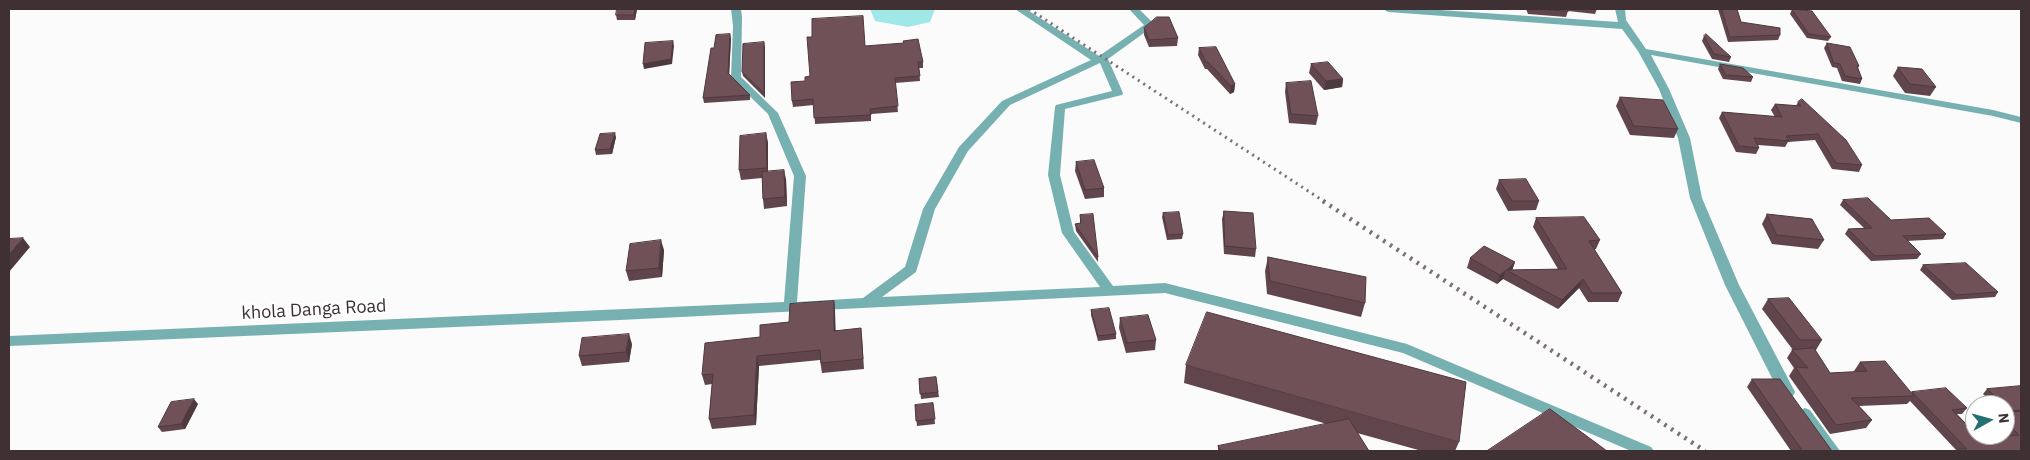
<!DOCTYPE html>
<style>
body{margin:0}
#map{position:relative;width:2030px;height:460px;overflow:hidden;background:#fbfbfb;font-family:"IBM Plex Sans",sans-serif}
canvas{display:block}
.frame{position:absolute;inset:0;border:10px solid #3e3033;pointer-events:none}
.north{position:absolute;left:1965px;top:395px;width:50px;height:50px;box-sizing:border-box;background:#fff;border:1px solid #b2acad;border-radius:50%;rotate:83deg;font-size:14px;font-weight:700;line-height:20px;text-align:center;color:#3e3033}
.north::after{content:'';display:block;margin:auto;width:18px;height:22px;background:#257072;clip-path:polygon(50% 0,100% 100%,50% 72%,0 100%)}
</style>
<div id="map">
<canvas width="2030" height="460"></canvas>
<div class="frame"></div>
<div class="north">N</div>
</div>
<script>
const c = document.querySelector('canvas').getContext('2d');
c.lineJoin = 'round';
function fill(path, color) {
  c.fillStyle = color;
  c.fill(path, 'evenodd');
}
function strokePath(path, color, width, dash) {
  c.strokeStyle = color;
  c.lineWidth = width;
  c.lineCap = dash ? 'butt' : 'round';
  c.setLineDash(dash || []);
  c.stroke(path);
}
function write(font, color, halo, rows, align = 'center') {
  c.font = font + ' "IBM Plex Sans",sans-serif';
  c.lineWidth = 5;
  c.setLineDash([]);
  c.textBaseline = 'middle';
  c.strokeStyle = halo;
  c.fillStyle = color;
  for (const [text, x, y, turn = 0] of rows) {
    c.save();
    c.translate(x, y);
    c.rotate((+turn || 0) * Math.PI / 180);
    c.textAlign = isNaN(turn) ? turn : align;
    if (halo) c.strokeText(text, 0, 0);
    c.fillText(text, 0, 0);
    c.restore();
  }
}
const water = new Path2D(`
 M 870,9 L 935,9 L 930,22 L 908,27 L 875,21 Z`);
const minor = new Path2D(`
 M 731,9 L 741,9 L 742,17 L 741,77 L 778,113 L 806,176 L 797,302 L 863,298 L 905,267 L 923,209 L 959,147 L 1002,101 L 1091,60 L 1015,9 L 1026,9 L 1099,56 L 1144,25 L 1129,9 L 1139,9 L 1155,25 L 1108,59 L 1123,93 L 1122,95 L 1065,109 L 1060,175 L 1074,232 L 1113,286 L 1165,283 L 1407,344 L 1651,447 L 1654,451 L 1631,451 L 1403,353 L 1165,293 L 620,320 L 9,346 L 9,336 L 784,302 L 794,176 L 768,114 L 731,78 L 733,26 ZM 1100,63 L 1112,91 L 1056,105 L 1055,107 L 1048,175 L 1062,233 L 1100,287 L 882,297 L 916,272 L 935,209 L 968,151 L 1010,105 Z
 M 1383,9 L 1425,9 L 1618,22 L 1615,9 L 1625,9 L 1626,20 L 1646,49 L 1993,110 L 2021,117 L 2021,123 L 1993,116 L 1651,55 L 1669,89 L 1690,138 L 1702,198 L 1739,285 L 1795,392 L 1793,396 L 1788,397 L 1783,396 L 1773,380 L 1725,285 L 1690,198 L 1678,138 L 1659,89 L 1638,51 L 1622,29 L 1388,12 Z
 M 1805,408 L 1810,410 L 1840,451 L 1824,451 L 1798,414 L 1800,410 Z`);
const railFar1 = new Path2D(`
 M 1029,9 L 1325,202`);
const rail = new Path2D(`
 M 1323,201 L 1705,451`);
const wall = new Path2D(`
 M 637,9 L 635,20 L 617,20 L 616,15 Z
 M 1526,9 L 1597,9 L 1595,14 L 1568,11 L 1566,17 L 1528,14 Z
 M 1718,9 L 1737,9 L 1741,22 L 1780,35 L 1778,40 L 1728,42 Z
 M 1792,9 L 1831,37 L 1828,41 L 1807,38 L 1790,14 Z
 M 1144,28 L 1178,38 L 1177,46 L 1149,47 L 1144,35 Z
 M 1704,36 L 1731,57 L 1729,62 L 1712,59 L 1702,41 Z
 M 731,38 L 729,74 L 750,95 L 750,100 L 704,103 L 703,98 L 714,48 Z
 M 1827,43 L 1859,66 L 1858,68 L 1862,79 L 1860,84 L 1842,81 L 1837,68 L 1832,67 L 1824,48 Z
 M 865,46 L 923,62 L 923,68 L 919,68 L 920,81 L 895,83 L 898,112 L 871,114 L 871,121 L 815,124 L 814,105 L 793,107 L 792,101 L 805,81 L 810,76 Z
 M 765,47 L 765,98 L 743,76 L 742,72 Z
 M 1199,48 L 1235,84 L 1234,92 L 1230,94 L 1207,69 L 1205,69 L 1198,55 Z
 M 1311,64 L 1343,79 L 1342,87 L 1324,90 L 1309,73 Z
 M 1720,64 L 1753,77 L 1751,82 L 1723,79 L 1718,69 Z
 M 1898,67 L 1936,87 L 1930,96 L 1905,93 L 1893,76 Z
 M 1286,83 L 1318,116 L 1316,125 L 1289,123 L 1285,92 Z
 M 1620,97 L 1678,129 L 1674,138 L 1630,135 L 1616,106 Z
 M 1798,102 L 1862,165 L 1859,172 L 1832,169 L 1815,140 L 1788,142 L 1785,147 L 1758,145 L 1759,148 L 1756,154 L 1736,152 L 1719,118 L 1722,112 L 1775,117 L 1771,110 L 1775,104 L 1796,106 Z
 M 616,137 L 612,154 L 596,155 L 595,150 Z
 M 768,142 L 768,172 L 786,179 L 787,206 L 764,209 L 763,199 L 762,178 L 741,180 L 739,170 Z
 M 1076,162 L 1104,188 L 1104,197 L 1085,199 L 1075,171 Z
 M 1499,180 L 1539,201 L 1536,210 L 1508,211 L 1496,189 Z
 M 1843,200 L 1891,220 L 1946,234 L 1943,239 L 1907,241 L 1921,254 L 1917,259 L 1871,261 L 1845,234 L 1848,229 L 1864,228 L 1840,205 Z
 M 1224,211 L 1256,249 L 1255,257 L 1224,254 L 1222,219 Z
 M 1163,213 L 1183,234 L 1182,239 L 1167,240 L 1162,217 Z
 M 1767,214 L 1824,240 L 1818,249 L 1772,244 L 1762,224 Z
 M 1080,215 L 1098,257 L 1098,262 L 1076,231 L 1075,224 L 1080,223 Z
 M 1536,218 L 1600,240 L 1596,249 L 1594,249 L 1622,293 L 1618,302 L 1588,302 L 1579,288 L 1558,309 L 1503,279 L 1497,284 L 1467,268 L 1470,258 L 1515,262 L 1512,270 L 1558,269 L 1533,227 Z
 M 664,250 L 662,277 L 629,281 L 626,271 Z
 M 1268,257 L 1365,303 L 1361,317 L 1267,294 L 1265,271 Z
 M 1923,265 L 1998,292 L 1995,297 L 1952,300 L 1920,270 Z
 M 1768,299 L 1822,340 L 1816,350 L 1815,350 L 1830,373 L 1855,372 L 1854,371 L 1860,362 L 1911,393 L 1912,392 L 1967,408 L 1962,414 L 1957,414 L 1981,439 L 2008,436 L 2005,433 L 2005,405 L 1995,405 L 1983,394 L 1987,389 L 2021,386 L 2021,451 L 1957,451 L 1910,401 L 1907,404 L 1859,406 L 1872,420 L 1866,428 L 1830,434 L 1789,376 L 1794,368 L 1787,358 L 1792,350 L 1793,350 L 1762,309 Z
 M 834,301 L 835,311 L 835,330 L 862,338 L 864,369 L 822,373 L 820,360 L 759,366 L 756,425 L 712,429 L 709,419 L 712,384 L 705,385 L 702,375 L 760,337 Z
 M 1091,310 L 1116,334 L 1116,339 L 1098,341 L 1091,315 Z
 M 1120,318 L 1156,340 L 1155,350 L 1126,353 L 1119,328 Z
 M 632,344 L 629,362 L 582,366 L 579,356 Z
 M 1186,365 L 1459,442 L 1455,451 L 1422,451 L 1357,433 L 1369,451 L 1218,451 L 1218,446 L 1327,424 L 1184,383 Z
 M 936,377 L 939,397 L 921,399 L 919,379 Z
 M 1752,379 L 1832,451 L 1791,451 L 1747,387 Z
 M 933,403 L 935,424 L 917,426 L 915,405 Z
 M 198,404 L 185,429 L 162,432 L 158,427 Z`);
const shadedWall = new Path2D(`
 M 635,9 L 637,9 L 635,20 L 634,15 Z
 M 730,34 L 731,38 L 729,78 L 728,73 Z
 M 673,41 L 674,46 L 672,64 L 644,69 L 643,64 Z
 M 764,42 L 765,47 L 765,98 L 764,93 Z
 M 1343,79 L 1342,87 L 1324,90 L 1326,81 Z
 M 1235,84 L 1234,92 L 1230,94 L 1231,86 Z
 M 615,133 L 616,137 L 612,154 L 610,149 Z
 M 766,133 L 768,142 L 768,177 L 767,168 Z
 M 784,170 L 786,179 L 787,206 L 785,197 Z
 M 23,238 L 30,247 L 9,272 L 9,254 Z
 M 661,240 L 664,250 L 662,277 L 659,268 Z
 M 1515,262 L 1512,271 L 1506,270 Z
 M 1506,270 L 1503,279 L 1497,284 L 1500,275 Z
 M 1583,279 L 1579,288 L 1558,309 L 1562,300 Z
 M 834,301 L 835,311 L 836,340 L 834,331 Z
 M 629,334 L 632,344 L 629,362 L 626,352 Z
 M 757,356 L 759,366 L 756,425 L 754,415 Z
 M 194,399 L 198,404 L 185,429 L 181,424 Z`);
const building = new Path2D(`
 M 617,9 L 635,9 L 634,15 L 616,15 Z
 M 1537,9 L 1566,9 L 1568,11 Z
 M 1722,9 L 1737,9 L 1741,22 L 1780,28 L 1780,35 L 1730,37 Z
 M 1792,9 L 1812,11 L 1831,37 L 1809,34 Z
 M 863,16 L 865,46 L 904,43 L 903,41 L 918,39 L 923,62 L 918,62 L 920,76 L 895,78 L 898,106 L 870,109 L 871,115 L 814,118 L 813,99 L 792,101 L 791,82 L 805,81 L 805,77 L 810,76 L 807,37 L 812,37 L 812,19 Z
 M 1157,17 L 1169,17 L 1178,38 L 1149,40 L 1144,28 Z
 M 730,34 L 728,73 L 750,95 L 703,98 L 711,48 L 714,48 L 716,35 Z
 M 1706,34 L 1731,57 L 1714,54 L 1704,36 Z
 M 673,41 L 671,59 L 643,64 L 645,43 Z
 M 764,42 L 764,93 L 742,72 L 743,44 Z
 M 1827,43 L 1850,47 L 1859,66 L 1857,66 L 1862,79 L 1845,76 L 1840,64 L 1834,63 Z
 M 1216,47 L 1235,84 L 1231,86 L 1208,62 L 1206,62 L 1199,48 Z
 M 1328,62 L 1343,79 L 1326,81 L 1311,64 Z
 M 1720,64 L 1743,68 L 1753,77 L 1726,75 Z
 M 1898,67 L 1922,69 L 1936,87 L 1910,84 Z
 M 1311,81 L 1318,116 L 1291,114 L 1286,83 Z
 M 1620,97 L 1663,100 L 1678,129 L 1634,126 Z
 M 1802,99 L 1846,140 L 1862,165 L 1836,163 L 1818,134 L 1786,136 L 1789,141 L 1754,138 L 1759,148 L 1739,146 L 1722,112 L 1782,117 L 1775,104 L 1801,106 L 1798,102 Z
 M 615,133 L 610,149 L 595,150 L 600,134 Z
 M 766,133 L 767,168 L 739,170 L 740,136 Z
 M 1094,160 L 1104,188 L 1085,190 L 1076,162 Z
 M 784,170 L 785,197 L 763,199 L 762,172 Z
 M 1526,179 L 1539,201 L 1512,201 L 1499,180 Z
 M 1868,198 L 1891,220 L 1929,218 L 1946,234 L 1903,236 L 1921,254 L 1875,256 L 1848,229 L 1872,228 L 1843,200 Z
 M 1224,211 L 1253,213 L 1256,249 L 1225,246 Z
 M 1179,212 L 1183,234 L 1168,235 L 1163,213 Z
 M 1093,214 L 1098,257 L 1076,226 L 1075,224 L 1081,223 L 1080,215 Z
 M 1767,214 L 1812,219 L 1824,240 L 1777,235 Z
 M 1584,217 L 1600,240 L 1589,241 L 1622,293 L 1592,293 L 1583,279 L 1562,300 L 1506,270 L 1500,275 L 1470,258 L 1484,246 L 1515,262 L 1507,270 L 1567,269 L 1536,218 Z
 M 23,238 L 9,254 L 9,239 Z
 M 661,240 L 659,268 L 626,271 L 630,244 Z
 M 1268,257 L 1366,277 L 1365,303 L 1270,281 Z
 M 1966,263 L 1998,292 L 1956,295 L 1923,265 Z
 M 1789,298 L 1822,340 L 1800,340 L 1768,299 Z
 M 834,301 L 834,331 L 861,328 L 863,359 L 821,363 L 820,350 L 757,356 L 754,415 L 709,419 L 713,374 L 702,375 L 705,343 L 760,337 L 760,325 L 789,322 L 790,304 Z
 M 1109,308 L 1116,334 L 1098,336 L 1091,310 Z
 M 1207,312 L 1466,382 L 1459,442 L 1186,365 Z
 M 1148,315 L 1156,340 L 1127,343 L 1120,318 Z
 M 629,334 L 626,352 L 579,356 L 582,338 Z
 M 1814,348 L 1830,373 L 1867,371 L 1860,362 L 1885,361 L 1914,396 L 1851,398 L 1872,420 L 1836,425 L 1795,367 L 1808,368 L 1792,350 Z
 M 936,377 L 938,392 L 920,394 L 919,379 Z
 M 1752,379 L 1780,379 L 1832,451 L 1803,451 Z
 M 2021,386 L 2021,410 L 2011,411 L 1987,389 Z
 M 1946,388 L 1967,408 L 1952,410 L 1975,433 L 1975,435 L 1977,435 L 1981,439 L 2019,435 L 2005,422 L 2005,413 L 2021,411 L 2021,451 L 1960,451 L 1959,449 L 1967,449 L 1912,392 Z
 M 194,399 L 181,424 L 158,427 L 171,402 Z
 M 933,403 L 935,419 L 916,421 L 915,405 Z
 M 1550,409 L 1607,451 L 1487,451 Z
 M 1349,419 L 1369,451 L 1221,451 L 1218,446 Z`);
const streetNames = [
 ["khola Danga Road",314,310,-3]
];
fill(water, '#a0e7e8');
fill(minor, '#77b0b0');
strokePath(railFar1, '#7a7072', 3, [2, 4.5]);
strokePath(rail, '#7a7072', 4.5, [2.5, 5.5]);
fill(wall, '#60464c');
fill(shadedWall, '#4e393e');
fill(building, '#705158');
strokePath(building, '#4e393e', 1);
write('18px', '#3e3033', '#fff', streetNames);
</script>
